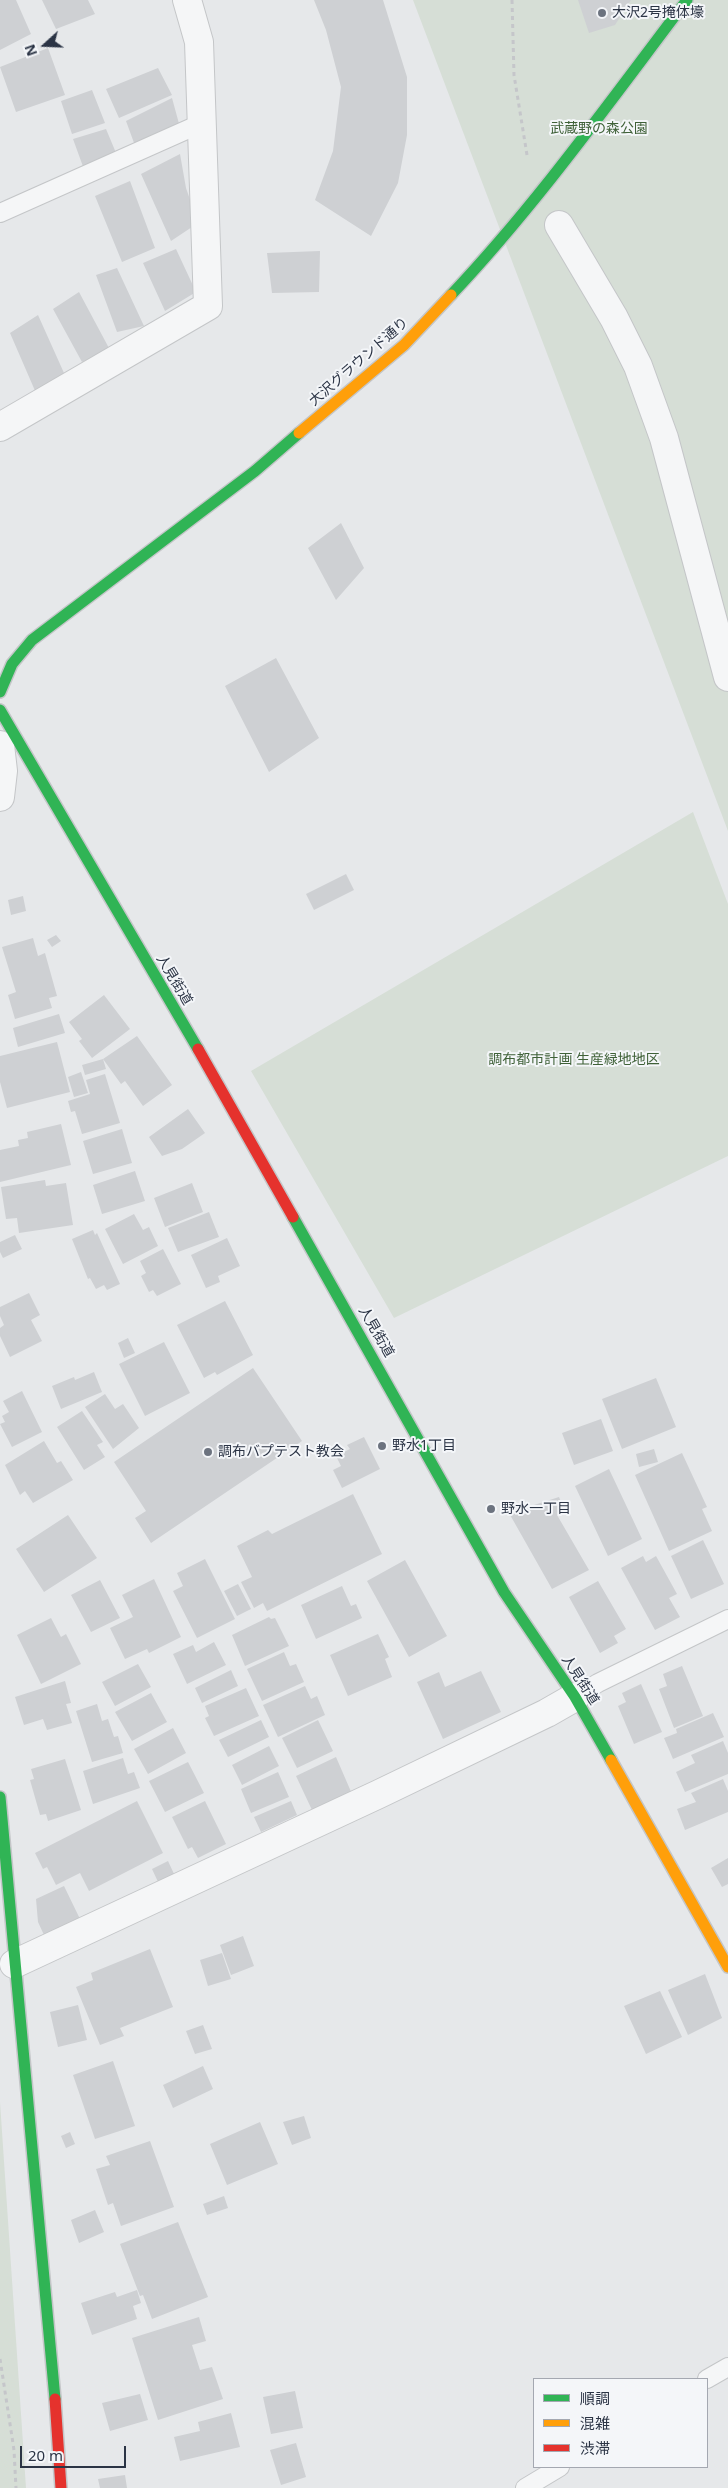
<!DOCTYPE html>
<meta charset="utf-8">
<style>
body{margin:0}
#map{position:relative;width:728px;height:2488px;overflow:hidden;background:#e6e8ea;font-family:"Noto Sans","Noto Sans JP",sans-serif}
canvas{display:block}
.legend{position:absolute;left:533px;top:2378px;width:175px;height:90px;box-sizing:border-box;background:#f4f6f9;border:1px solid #a4a8b1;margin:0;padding:6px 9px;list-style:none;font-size:15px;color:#2b3445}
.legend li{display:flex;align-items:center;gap:10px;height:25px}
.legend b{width:25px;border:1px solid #a4a8b1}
.north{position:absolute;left:20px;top:20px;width:50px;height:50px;-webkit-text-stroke:4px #f4f6f9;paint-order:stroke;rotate:250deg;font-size:14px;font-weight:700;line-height:20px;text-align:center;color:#2b3445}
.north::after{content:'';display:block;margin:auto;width:18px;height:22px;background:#2b3445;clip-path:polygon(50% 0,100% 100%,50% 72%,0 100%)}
.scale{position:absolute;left:20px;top:2446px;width:106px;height:22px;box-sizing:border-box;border:2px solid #2b3445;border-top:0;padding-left:6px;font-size:15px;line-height:18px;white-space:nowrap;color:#2b3445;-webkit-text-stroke:4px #f4f6f9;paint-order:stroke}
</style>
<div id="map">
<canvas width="728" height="2488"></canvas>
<ul class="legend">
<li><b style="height:6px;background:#30b455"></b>順調</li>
<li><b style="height:6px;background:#ff9f0a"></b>混雑</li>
<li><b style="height:6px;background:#e5322d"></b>渋滞</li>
</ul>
<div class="north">N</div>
<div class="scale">20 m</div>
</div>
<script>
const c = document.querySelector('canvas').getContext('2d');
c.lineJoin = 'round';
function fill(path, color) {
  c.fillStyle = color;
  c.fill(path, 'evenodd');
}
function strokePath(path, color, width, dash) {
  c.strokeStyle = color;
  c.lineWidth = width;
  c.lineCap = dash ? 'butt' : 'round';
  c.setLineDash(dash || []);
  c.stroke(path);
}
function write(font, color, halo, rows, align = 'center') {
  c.font = font + ' "Noto Sans","Noto Sans JP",sans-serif';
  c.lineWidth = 4;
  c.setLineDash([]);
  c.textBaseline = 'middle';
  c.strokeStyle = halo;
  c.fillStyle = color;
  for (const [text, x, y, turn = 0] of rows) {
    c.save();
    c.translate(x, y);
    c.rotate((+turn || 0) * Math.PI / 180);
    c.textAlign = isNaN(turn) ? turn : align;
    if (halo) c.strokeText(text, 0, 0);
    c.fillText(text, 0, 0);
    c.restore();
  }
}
const green = new Path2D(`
 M 413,0 L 728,0 L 728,831 Z
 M 693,812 L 728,904 L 728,1156 L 394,1318 L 251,1071 Z
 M 0,2102 L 26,2488 L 0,2488 Z`);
const building = new Path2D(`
 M 0,0 L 16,0 L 31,34 L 0,50 Z
 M 42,0 L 88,0 L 95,14 L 56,29 Z
 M 314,0 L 383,0 L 407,77 L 407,135 L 398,183 L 371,236 L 315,200 L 333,151 L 341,87 L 326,30 Z
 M 578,0 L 631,0 L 615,25 L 589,33 Z
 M 48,48 L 65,95 L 16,112 L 0,67 Z
 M 158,68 L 172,95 L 119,118 L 106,89 Z
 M 92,90 L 105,123 L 72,134 L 61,101 Z
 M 172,98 L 181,131 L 137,151 L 126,121 Z
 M 106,129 L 119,160 L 85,172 L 73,139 Z
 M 180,154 L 186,188 L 198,223 L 171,241 L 141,174 Z
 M 130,181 L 155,248 L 122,262 L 95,196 Z
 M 176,249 L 196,292 L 165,311 L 143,263 Z
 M 320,251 L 319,292 L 272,293 L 267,253 Z
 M 117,268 L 144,326 L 117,332 L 96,275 Z
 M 79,292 L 110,350 L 82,362 L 53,309 Z
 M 38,315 L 64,373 L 36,393 L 10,333 Z
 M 341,523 L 364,568 L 336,600 L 308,548 Z
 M 276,658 L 319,738 L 269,772 L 225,686 Z
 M 346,874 L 354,890 L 314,910 L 306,894 Z
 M 23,896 L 26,911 L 11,915 L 8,900 Z
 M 56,935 L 61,941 L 52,947 L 47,940 Z
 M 33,938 L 38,956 L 45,953 L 57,996 L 49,998 L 52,1008 L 15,1019 L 8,995 L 16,992 L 2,947 Z
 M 104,995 L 130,1029 L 92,1058 L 79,1041 L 82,1039 L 69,1022 Z
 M 59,1014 L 65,1033 L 18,1047 L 13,1028 Z
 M 137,1036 L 172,1085 L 143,1106 L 125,1081 L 121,1084 L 103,1059 Z
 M 57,1042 L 70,1092 L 7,1108 L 0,1082 L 0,1056 Z
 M 103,1059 L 106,1069 L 85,1075 L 82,1065 Z
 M 81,1072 L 88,1093 L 74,1097 L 68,1077 Z
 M 105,1074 L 120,1123 L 82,1134 L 75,1111 L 71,1112 L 68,1101 L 90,1094 L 86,1080 Z
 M 188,1109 L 205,1133 L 182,1149 L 162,1156 L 149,1137 Z
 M 61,1124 L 71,1165 L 0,1182 L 0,1150 L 19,1146 L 18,1140 L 28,1138 L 27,1132 Z
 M 122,1129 L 132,1163 L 93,1174 L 83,1141 Z
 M 135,1171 L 145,1201 L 102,1214 L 93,1185 Z
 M 45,1180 L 46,1186 L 66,1183 L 73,1225 L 19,1233 L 17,1218 L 6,1219 L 1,1187 Z
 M 192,1183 L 203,1212 L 165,1227 L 154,1198 Z
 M 209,1212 L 219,1237 L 178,1252 L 168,1228 Z
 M 134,1214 L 143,1230 L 149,1227 L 158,1246 L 123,1264 L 105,1229 Z
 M 93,1230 L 95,1235 L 97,1233 L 120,1284 L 107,1290 L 104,1285 L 96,1289 L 90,1278 L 88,1279 L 72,1239 Z
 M 15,1235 L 22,1249 L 3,1258 L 0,1252 L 0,1242 Z
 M 227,1238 L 240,1266 L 218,1276 L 220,1282 L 206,1288 L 191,1255 Z
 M 163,1249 L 181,1284 L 157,1296 L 153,1290 L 149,1292 L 141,1276 L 146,1273 L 140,1261 Z
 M 29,1293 L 40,1315 L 31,1320 L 42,1341 L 10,1357 L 0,1336 L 0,1328 L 4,1325 L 0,1316 L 0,1307 Z
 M 225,1301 L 253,1355 L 217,1375 L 215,1372 L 204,1378 L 177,1325 Z
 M 128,1338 L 135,1353 L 124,1358 L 118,1343 Z
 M 164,1342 L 190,1393 L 145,1416 L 119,1364 Z
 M 253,1368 L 302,1441 L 151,1543 L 135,1518 L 146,1511 L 114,1462 Z
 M 94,1372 L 102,1392 L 61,1409 L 52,1386 L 74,1377 L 75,1380 Z
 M 656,1378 L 676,1427 L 622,1449 L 602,1399 Z
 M 22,1391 L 42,1432 L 12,1447 L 0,1424 L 5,1422 L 2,1416 L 9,1412 L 3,1401 Z
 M 105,1394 L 115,1409 L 123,1404 L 139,1428 L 113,1449 L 85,1407 Z
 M 82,1411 L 103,1442 L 97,1445 L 105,1457 L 84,1470 L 57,1427 Z
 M 601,1419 L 613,1451 L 574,1465 L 562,1433 Z
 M 364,1437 L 380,1469 L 342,1488 L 333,1470 L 341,1466 L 336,1456 L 350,1449 L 347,1445 Z
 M 44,1441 L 57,1463 L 61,1461 L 73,1480 L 33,1503 L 25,1491 L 20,1495 L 5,1465 Z
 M 654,1449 L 658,1462 L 639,1467 L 636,1454 Z
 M 682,1453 L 707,1507 L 702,1509 L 712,1531 L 669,1551 L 635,1475 Z
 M 609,1469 L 642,1539 L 608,1556 L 575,1486 Z
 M 353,1494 L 382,1554 L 267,1611 L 263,1603 L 254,1608 L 241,1582 L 252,1577 L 237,1546 L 268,1530 L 272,1534 Z
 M 559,1497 L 565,1512 L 557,1515 L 589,1570 L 552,1589 L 509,1513 Z
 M 68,1515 L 97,1558 L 44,1592 L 16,1549 Z
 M 703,1540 L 724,1584 L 691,1599 L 671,1556 Z
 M 643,1556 L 646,1562 L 656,1556 L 677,1594 L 669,1598 L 680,1617 L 655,1630 L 621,1568 Z
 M 205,1559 L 235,1619 L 197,1638 L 173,1591 L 183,1586 L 177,1573 Z
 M 405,1560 L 447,1636 L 409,1657 L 367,1581 Z
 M 154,1579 L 181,1637 L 149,1653 L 147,1649 L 125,1659 L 110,1628 L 133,1617 L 122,1595 Z
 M 100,1580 L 120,1618 L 91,1632 L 71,1595 Z
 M 598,1581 L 626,1629 L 614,1636 L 618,1643 L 600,1653 L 569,1597 Z
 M 238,1584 L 251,1609 L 237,1616 L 224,1591 Z
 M 342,1586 L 351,1606 L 356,1604 L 362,1618 L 316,1639 L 301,1605 Z
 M 269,1617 L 271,1619 L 275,1618 L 289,1646 L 245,1666 L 232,1635 Z
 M 51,1618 L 61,1637 L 66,1634 L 81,1664 L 41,1684 L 17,1635 Z
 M 378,1634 L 389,1657 L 385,1659 L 392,1677 L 348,1696 L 330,1655 Z
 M 214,1642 L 226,1665 L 187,1684 L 173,1654 L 193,1645 L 196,1652 Z
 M 284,1652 L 290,1666 L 296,1664 L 304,1682 L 262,1701 L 247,1669 Z
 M 138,1664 L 151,1687 L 115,1706 L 102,1682 Z
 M 682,1666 L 703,1716 L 674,1728 L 659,1689 L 667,1686 L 663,1674 Z
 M 231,1670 L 238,1686 L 202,1703 L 195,1688 Z
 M 481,1671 L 501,1712 L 443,1739 L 417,1682 L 439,1672 L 445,1687 Z
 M 65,1681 L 71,1703 L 66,1704 L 72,1723 L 47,1730 L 43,1719 L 24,1725 L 15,1697 Z
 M 641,1684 L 662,1732 L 634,1744 L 618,1706 L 626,1702 L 622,1693 Z
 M 305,1686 L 311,1699 L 317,1696 L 325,1715 L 278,1737 L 263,1705 Z
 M 246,1688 L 259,1716 L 214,1736 L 205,1718 L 209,1716 L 205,1706 Z
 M 151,1693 L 167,1722 L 132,1741 L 115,1712 Z
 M 97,1704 L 102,1721 L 108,1719 L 114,1737 L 118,1736 L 123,1753 L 92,1762 L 76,1711 Z
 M 713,1713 L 724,1737 L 673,1759 L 664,1738 L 677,1733 L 676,1729 Z
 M 261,1720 L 269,1737 L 228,1757 L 219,1740 Z
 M 318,1720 L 333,1751 L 297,1768 L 282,1738 Z
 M 173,1728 L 186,1753 L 148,1774 L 134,1749 Z
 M 723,1741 L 728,1753 L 728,1774 L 685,1792 L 676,1772 L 695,1763 L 691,1755 Z
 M 269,1746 L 279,1766 L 242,1785 L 232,1765 Z
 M 336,1757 L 352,1794 L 312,1810 L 296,1776 Z
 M 123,1758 L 128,1774 L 134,1772 L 140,1788 L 93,1804 L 83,1771 Z
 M 65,1759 L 81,1810 L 48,1821 L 46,1814 L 40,1815 L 30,1780 L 34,1779 L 31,1769 Z
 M 188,1762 L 204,1793 L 165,1812 L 149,1781 Z
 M 278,1772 L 289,1797 L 251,1813 L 241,1789 Z
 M 723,1779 L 728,1791 L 728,1812 L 685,1830 L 677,1809 L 696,1802 L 691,1793 Z
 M 137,1801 L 163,1853 L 89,1891 L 80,1873 L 56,1885 L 47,1867 L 43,1869 L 35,1853 Z
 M 205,1801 L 226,1844 L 198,1858 L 192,1847 L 188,1849 L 172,1817 Z
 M 291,1801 L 297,1815 L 261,1832 L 254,1817 Z
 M 728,1858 L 728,1884 L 722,1887 L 711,1868 Z
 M 168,1861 L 175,1876 L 159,1884 L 152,1869 Z
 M 64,1886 L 80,1919 L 44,1935 L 38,1922 L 36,1899 Z
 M 243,1936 L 254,1966 L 231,1975 L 220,1945 Z
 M 150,1949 L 173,2007 L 120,2028 L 124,2036 L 100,2045 L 76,1987 L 93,1980 L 91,1973 Z
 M 222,1953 L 231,1979 L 208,1986 L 200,1960 Z
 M 705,1974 L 722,2018 L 688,2035 L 668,1990 Z
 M 660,1991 L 682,2037 L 646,2054 L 624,2006 Z
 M 78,2005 L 87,2040 L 58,2047 L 50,2012 Z
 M 203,2025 L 212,2049 L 195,2054 L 186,2031 Z
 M 113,2061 L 135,2126 L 95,2139 L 73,2075 Z
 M 203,2066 L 213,2089 L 173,2108 L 163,2085 Z
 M 304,2116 L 311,2138 L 292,2145 L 283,2122 Z
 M 260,2122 L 278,2164 L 227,2185 L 210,2144 Z
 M 70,2132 L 75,2144 L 66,2148 L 61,2136 Z
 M 150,2141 L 174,2207 L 121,2226 L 113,2203 L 108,2205 L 96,2169 L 110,2165 L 106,2156 Z
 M 224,2196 L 228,2208 L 207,2215 L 203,2204 Z
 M 95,2210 L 104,2232 L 79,2243 L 71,2220 Z
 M 178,2222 L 208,2297 L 152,2319 L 143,2295 L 140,2296 L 120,2244 Z
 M 137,2290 L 141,2303 L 133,2306 L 137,2319 L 92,2335 L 81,2303 L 115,2292 L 117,2297 Z
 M 199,2317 L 206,2341 L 192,2345 L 200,2370 L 212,2367 L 223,2399 L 158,2420 L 132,2338 Z
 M 295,2391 L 303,2428 L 271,2434 L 263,2397 Z
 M 140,2394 L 148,2420 L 110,2431 L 102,2403 Z
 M 231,2413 L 240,2447 L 180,2461 L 174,2437 L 200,2431 L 198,2422 Z
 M 296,2443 L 306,2477 L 281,2485 L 270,2450 Z
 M 125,2475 L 127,2488 L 100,2488 L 98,2479 Z`);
const path = new Path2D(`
 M 512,0 L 514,75 L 527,155
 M 0,2359 L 14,2450 L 16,2488`);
const lane = new Path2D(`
 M 0,213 L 202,123
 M 575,1697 L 598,1683 L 728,1619
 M 707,2379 L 728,2367
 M 525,2488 L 560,2467`);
const street = new Path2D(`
 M 559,225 L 614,318 L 638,366 L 664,438 L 728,677
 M 0,427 L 208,306 L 199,42 L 187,0
 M 0,745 L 3,771 L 0,797
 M 14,1964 L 379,1794 L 547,1713 L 575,1697`);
const fast = new Path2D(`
 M 451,295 C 537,204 611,100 687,0
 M 0,692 L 12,664 L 32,640 L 255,471 L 299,433
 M 0,710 L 198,1049
 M 293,1217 L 504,1592 L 575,1697 L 611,1760
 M 0,1797 L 55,2399`);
const slow = new Path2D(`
 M 299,433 L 404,345 L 451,295
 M 611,1760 L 728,1967`);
const jam = new Path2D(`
 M 198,1049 L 293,1217
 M 55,2399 L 61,2488`);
const markers = [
 [602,13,5,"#6c737f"],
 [382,1446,5,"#6c737f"],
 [208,1452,5,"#6c737f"],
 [491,1509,5,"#6c737f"]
];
const poiNames = [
 ["大沢2号掩体壕",612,13],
 ["野水1丁目",392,1446],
 ["調布バプテスト教会",218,1452],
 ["野水一丁目",501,1509]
];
const parkNames = [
 ["武蔵野の森公園",599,129],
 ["調布都市計画 生産緑地地区",574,1060]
];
const streetNames = [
 ["大沢グラウンド通り",359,362,-41],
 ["人見街道",174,980,59],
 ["人見街道",376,1332,60],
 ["人見街道",580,1680,57]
];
fill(green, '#d6ded6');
fill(building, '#ced0d3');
strokePath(lane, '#c4c6c8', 20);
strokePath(street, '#c4c6c8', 30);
strokePath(fast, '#c4c6c8', 14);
strokePath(slow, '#c4c6c8', 14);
strokePath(jam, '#c4c6c8', 14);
strokePath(path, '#c5c6ca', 3, [4, 4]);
strokePath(lane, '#f5f6f7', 18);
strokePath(street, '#f5f6f7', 28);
strokePath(fast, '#30b455', 11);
strokePath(slow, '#ff9f0a', 11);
strokePath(jam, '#e5322d', 11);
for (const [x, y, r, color] of markers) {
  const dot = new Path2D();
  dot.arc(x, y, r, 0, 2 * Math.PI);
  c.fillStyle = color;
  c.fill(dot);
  strokePath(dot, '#f4f6f9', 2);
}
write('14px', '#2b3445', '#f4f6f9', poiNames, 'left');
write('14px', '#3f6138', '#f4f6f9', parkNames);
write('14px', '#2b3445', '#f4f6f9', streetNames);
</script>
